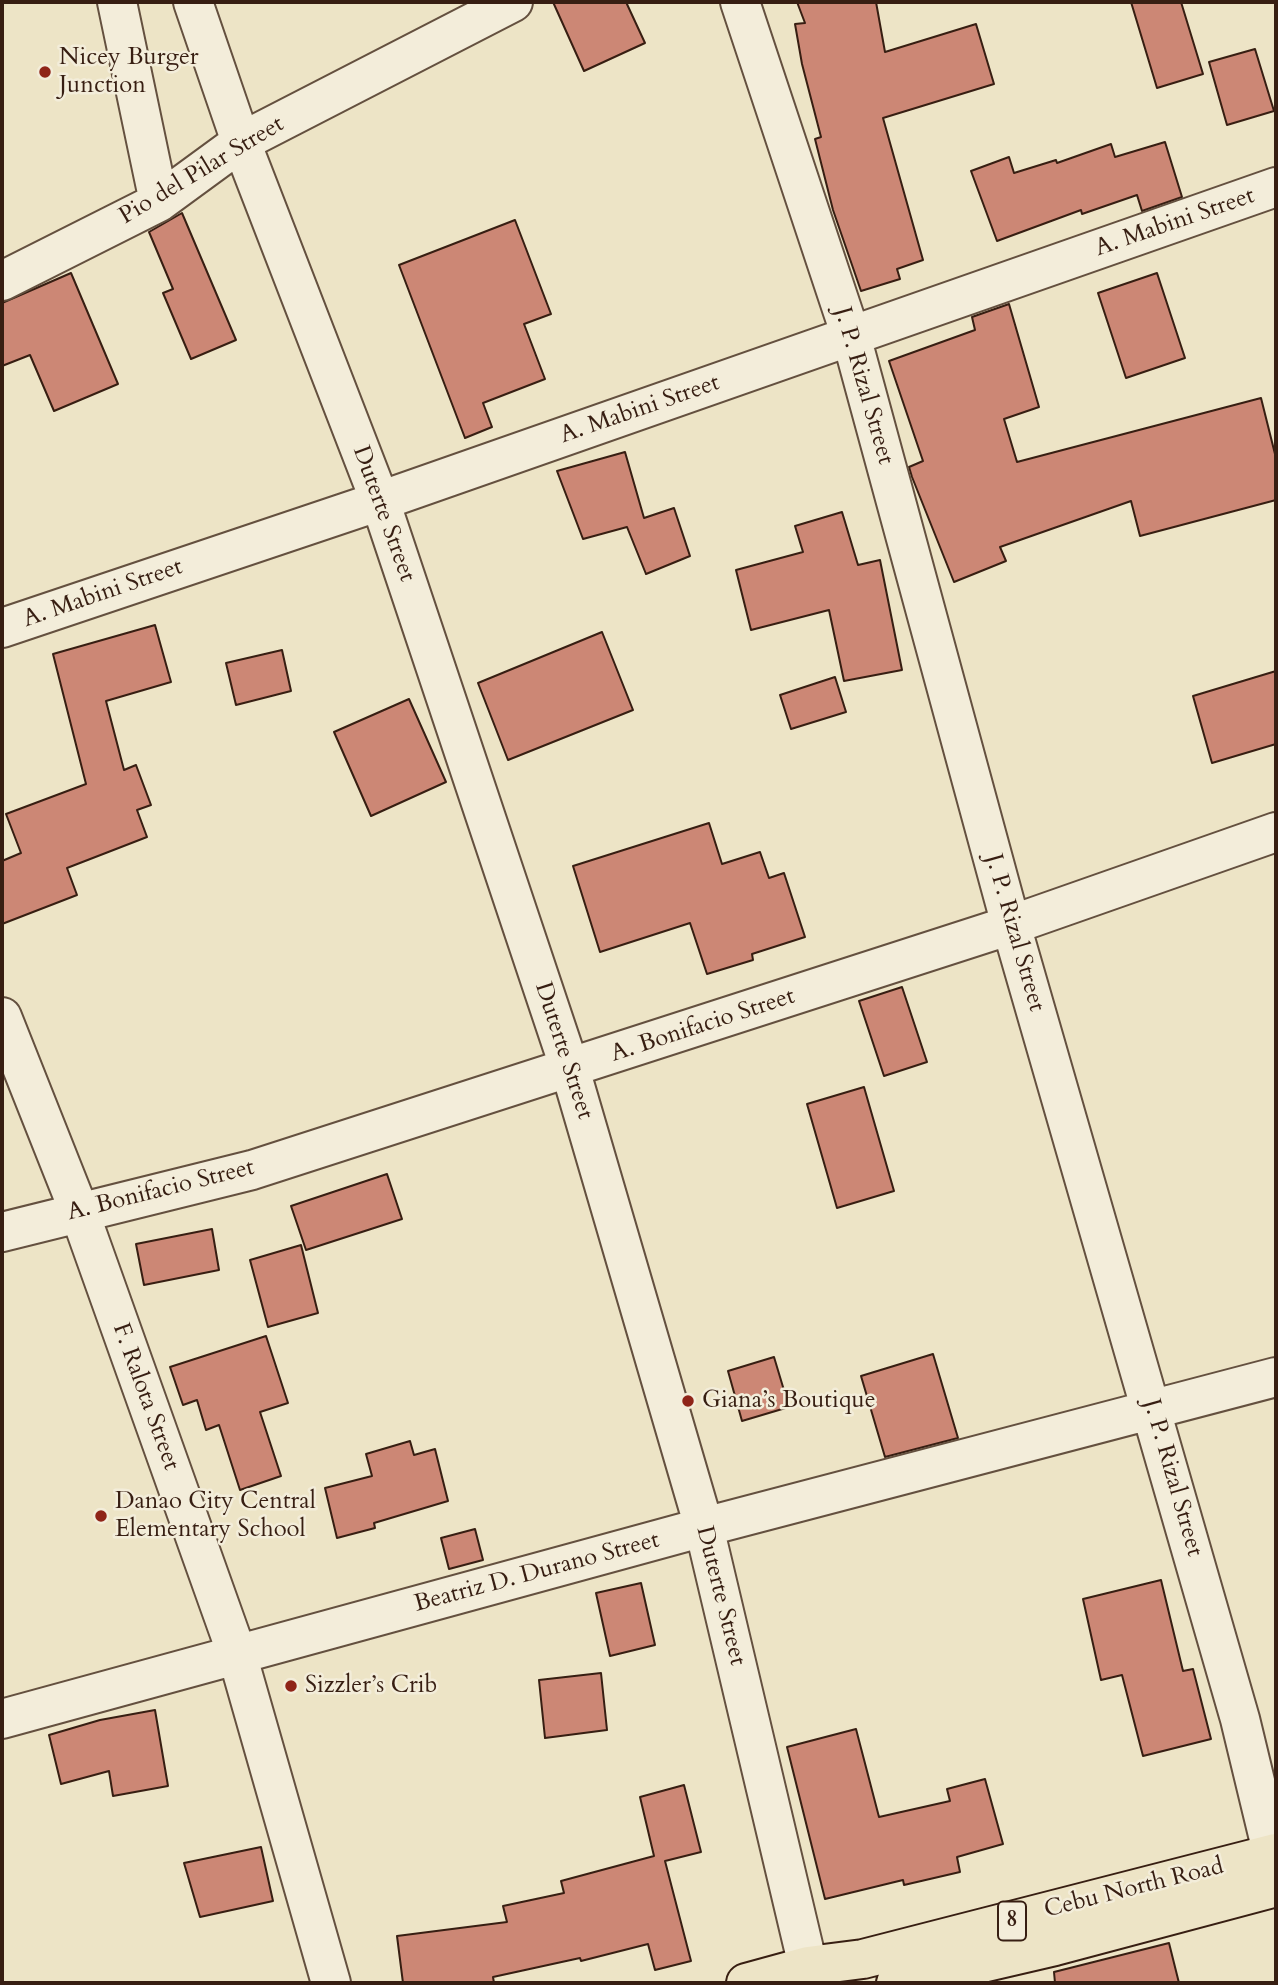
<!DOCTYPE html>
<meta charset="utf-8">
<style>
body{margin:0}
#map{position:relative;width:1278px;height:1985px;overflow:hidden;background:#ede4c6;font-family:Cardo,serif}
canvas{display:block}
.frame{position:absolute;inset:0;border:4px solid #371e12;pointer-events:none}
</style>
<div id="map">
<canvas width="1278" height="1985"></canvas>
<div class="frame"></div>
</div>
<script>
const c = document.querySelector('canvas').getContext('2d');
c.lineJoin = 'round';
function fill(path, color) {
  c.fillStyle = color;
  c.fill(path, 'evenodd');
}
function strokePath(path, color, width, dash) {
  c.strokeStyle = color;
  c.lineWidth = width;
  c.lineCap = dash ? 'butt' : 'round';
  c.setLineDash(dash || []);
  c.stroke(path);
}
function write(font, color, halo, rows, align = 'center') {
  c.font = font + ' Cardo,serif';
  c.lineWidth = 5;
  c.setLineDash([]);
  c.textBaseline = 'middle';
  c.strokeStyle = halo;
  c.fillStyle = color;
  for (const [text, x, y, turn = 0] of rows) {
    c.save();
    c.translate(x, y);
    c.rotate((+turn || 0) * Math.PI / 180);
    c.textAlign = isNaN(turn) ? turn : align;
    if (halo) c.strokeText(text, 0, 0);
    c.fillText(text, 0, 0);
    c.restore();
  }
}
const building = new Path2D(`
 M 553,2 L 626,2 L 645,43 L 584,71 Z
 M 797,2 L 876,2 L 885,52 L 976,24 L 994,84 L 883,118 L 923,260 L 897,269 L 900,279 L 861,291 L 833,210 L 815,139 L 821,137 L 802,64 L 795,24 L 805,23 Z
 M 1131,2 L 1181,2 L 1203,74 L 1157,88 Z
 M 1255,49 L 1274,111 L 1227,125 L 1209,62 Z
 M 1165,142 L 1182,197 L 1142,211 L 1137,195 L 1082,214 L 1081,210 L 997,241 L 971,171 L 1009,157 L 1014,173 L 1056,160 L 1057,163 L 1111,144 L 1115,157 Z
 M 182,213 L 236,340 L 191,359 L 163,293 L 173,289 L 149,232 Z
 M 515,220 L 551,314 L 524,324 L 545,379 L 483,403 L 492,427 L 465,438 L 399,265 Z
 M 71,273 L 118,384 L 54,411 L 30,355 L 2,366 L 2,303 Z
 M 1157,273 L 1185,358 L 1126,378 L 1098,293 Z
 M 1009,304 L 1039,407 L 1004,419 L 1017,462 L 1261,398 L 1276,458 L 1276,500 L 1140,536 L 1131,501 L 1000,547 L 1006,561 L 954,582 L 912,477 L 909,467 L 923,461 L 889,361 L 975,330 L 972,317 Z
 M 625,452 L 644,518 L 674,508 L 690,556 L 646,574 L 627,527 L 583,539 L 557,471 Z
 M 842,512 L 858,565 L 880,560 L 902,670 L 844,681 L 829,610 L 751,630 L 736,570 L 803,552 L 795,526 Z
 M 155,625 L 171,682 L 106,701 L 124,770 L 136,765 L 151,805 L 137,810 L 147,837 L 67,868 L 77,895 L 2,924 L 2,861 L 21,853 L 6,814 L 86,784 L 53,654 Z
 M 602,632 L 633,710 L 508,760 L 478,683 Z
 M 282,650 L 291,691 L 236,705 L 226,663 Z
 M 1276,671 L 1276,744 L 1212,763 L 1193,696 Z
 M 835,677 L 846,712 L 791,729 L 780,695 Z
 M 409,699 L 446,782 L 371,816 L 334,732 Z
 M 709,823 L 722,864 L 760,852 L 769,878 L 784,873 L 805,937 L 752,954 L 753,960 L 707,974 L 690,923 L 600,952 L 573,866 Z
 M 902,987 L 927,1062 L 884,1076 L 859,1001 Z
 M 864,1087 L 894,1191 L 837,1208 L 807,1104 Z
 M 387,1174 L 402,1219 L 306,1250 L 291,1206 Z
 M 212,1229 L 219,1270 L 144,1285 L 136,1244 Z
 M 301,1245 L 318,1313 L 268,1327 L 250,1260 Z
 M 266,1336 L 288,1403 L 260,1412 L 281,1476 L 240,1490 L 219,1425 L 206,1430 L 197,1400 L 183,1405 L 170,1367 Z
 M 933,1354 L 958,1438 L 885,1457 L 861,1376 Z
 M 774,1357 L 789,1407 L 742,1421 L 728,1371 Z
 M 410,1441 L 414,1455 L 435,1449 L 448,1501 L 374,1523 L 375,1528 L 337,1538 L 325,1488 L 372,1476 L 366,1454 Z
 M 475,1529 L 483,1560 L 449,1569 L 441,1538 Z
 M 1161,1580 L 1183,1671 L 1193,1669 L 1211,1739 L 1143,1756 L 1122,1675 L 1101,1680 L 1083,1599 Z
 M 641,1583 L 655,1645 L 610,1656 L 596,1593 Z
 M 601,1673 L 607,1730 L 545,1738 L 539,1680 Z
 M 155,1710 L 168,1786 L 113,1796 L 109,1771 L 61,1784 L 49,1735 L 100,1720 Z
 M 856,1729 L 879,1817 L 950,1801 L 947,1789 L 985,1779 L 1003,1844 L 957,1857 L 960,1872 L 904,1885 L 903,1880 L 825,1899 L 787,1747 Z
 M 684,1785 L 701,1852 L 665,1861 L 691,1961 L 655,1970 L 648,1944 L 581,1961 L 580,1958 L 493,1977 L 494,1983 L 403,1983 L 397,1936 L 507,1922 L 503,1906 L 564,1893 L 561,1881 L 654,1856 L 640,1797 Z
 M 261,1847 L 273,1901 L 200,1917 L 184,1863 Z
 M 1169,1943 L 1179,1983 L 1055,1983 L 1054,1972 Z`);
const minor = new Path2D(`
 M 117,2 L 159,202
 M 193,2 L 241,142 L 380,501 L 570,1069 L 704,1527 L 812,1983
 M 740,2 L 851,336 L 1011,925 L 1240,1719 L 1276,1868
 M 2,281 L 159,202 L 241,142 L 513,2
 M 2,628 L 380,501 L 1276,187
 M 2,1017 L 79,1211 L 237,1654 L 331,1983
 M 2,1232 L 252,1170 L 1011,925 L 1276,832
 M 2,1719 L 704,1527 L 1276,1377`);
const highway = new Path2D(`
 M 746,1983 L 808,1966 L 863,1959 L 1276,1853
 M 896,1983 L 1055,1946 L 1276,1887`);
const markers = [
 [45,72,7,"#8f2418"],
 [688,1401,7,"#8f2418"],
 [101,1516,7,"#8f2418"],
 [291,1686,7,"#8f2418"]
];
const shields = [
 [1012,1921,28]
];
const shieldNames = [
 ["8",1012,1921]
];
const poiNames = [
 ["Nicey Burger",59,58],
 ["Junction",59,86],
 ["Giana’s Boutique",702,1401],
 ["Danao City Central",115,1502],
 ["Elementary School",115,1530],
 ["Sizzler’s Crib",305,1686]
];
const streetNames = [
 ["Pio del Pilar Street",202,171,-31],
 ["A. Mabini Street",1175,223,-19],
 ["J. P. Rizal Street",863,386,74],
 ["A. Mabini Street",640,410,-19],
 ["Duterte Street",383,514,70],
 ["A. Mabini Street",103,594,-19],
 ["J. P. Rizal Street",1014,933,74],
 ["A. Bonifacio Street",703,1026,-18],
 ["Duterte Street",563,1051,72],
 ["A. Bonifacio Street",161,1191,-14],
 ["F. Ralota Street",145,1397,70],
 ["J. P. Rizal Street",1172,1478,74],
 ["Beatriz D. Durano Street",537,1573,-15],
 ["Duterte Street",720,1596,76],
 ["Cebu North Road",1134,1889,-14]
];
fill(building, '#cc8775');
strokePath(building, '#371e12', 2);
strokePath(minor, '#64503f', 42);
strokePath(highway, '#371e12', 42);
strokePath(minor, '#f3edda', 38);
strokePath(highway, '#ede4c6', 38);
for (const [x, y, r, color] of markers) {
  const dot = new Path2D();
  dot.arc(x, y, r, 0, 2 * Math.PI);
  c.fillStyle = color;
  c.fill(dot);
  strokePath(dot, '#f3edda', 2.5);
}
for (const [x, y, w] of shields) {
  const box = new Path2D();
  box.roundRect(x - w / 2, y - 19.5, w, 39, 5);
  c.fillStyle = '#f3edda';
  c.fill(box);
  strokePath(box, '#371e12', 2);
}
write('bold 23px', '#371e12', null, shieldNames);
write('24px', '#371e12', '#f3edda', poiNames, 'left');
write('24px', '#371e12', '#f3edda', streetNames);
</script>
